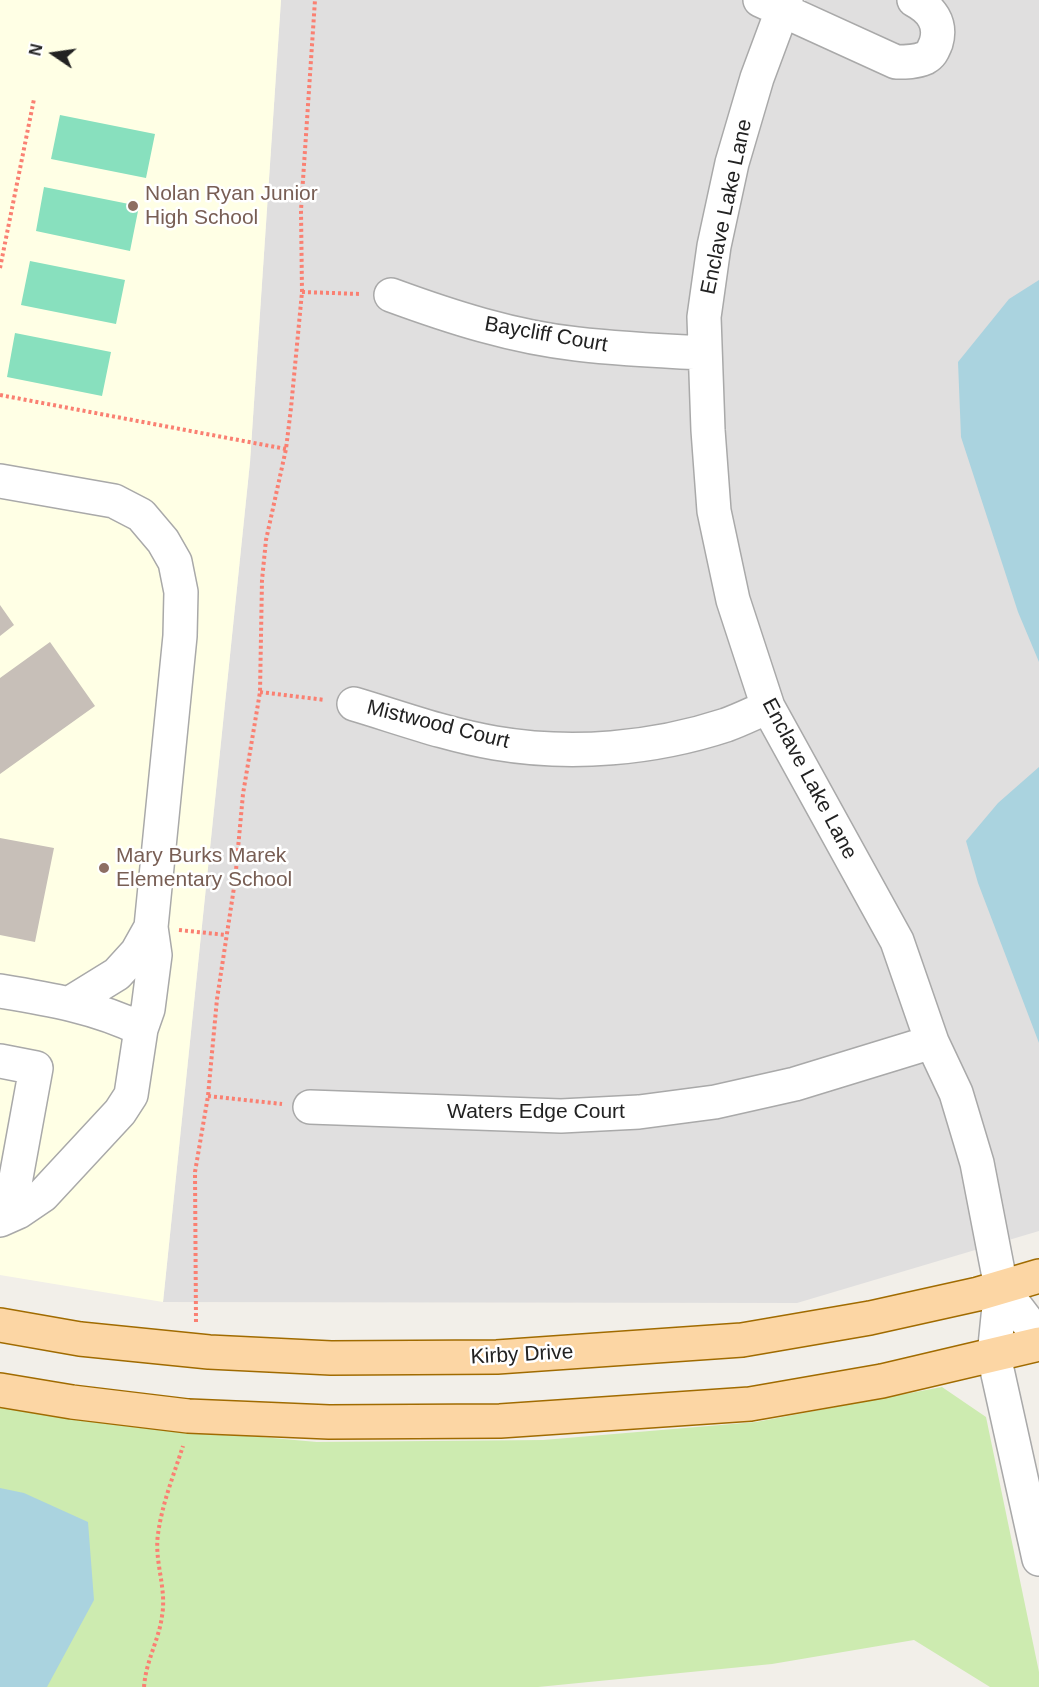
<!DOCTYPE html>
<style>
body{margin:0}
#map{position:relative;width:1039px;height:1687px;overflow:hidden;background:#f2efe9;font-family:Arial,sans-serif}
canvas{display:block}
.north{position:absolute;left:24px;top:24px;width:60px;height:60px;-webkit-text-stroke:4px #fff;paint-order:stroke;rotate:283deg;font-size:16px;font-weight:700;line-height:24px;text-align:center;color:#222}
.north::after{content:'';display:block;margin:auto;width:21px;height:27px;background:#222;clip-path:polygon(50% 0,100% 100%,50% 72%,0 100%)}
</style>
<div id="map">
<canvas width="1039" height="1687"></canvas>
<div class="north">N</div>
</div>
<script>
const c = document.querySelector('canvas').getContext('2d');
c.lineJoin = 'round';
function fill(path, color) {
  c.fillStyle = color;
  c.fill(path, 'evenodd');
}
function strokePath(path, color, width, dash) {
  c.strokeStyle = color;
  c.lineWidth = width;
  c.lineCap = dash ? 'butt' : 'round';
  c.setLineDash(dash || []);
  c.stroke(path);
}
function write(font, color, halo, rows, align = 'center') {
  c.font = font + ' Arial,sans-serif';
  c.lineWidth = 5;
  c.setLineDash([]);
  c.textBaseline = 'middle';
  c.strokeStyle = halo;
  c.fillStyle = color;
  for (const [text, x, y, turn = 0] of rows) {
    c.save();
    c.translate(x, y);
    c.rotate((+turn || 0) * Math.PI / 180);
    c.textAlign = isNaN(turn) ? turn : align;
    if (halo) c.strokeText(text, 0, 0);
    c.fillText(text, 0, 0);
    c.restore();
  }
}
const residential = new Path2D(`
 M 281,0 L 1039,0 L 1039,1231 L 797,1303 L 163,1302 L 250,462 Z`);
const education = new Path2D(`
 M 0,0 L 281,0 L 250,462 L 163,1302 L 0,1275 Z`);
const grass = new Path2D(`
 M 942,1387 L 986,1417 L 1039,1672 L 1039,1687 L 990,1687 L 914,1640 L 772,1664 L 538,1687 L 0,1687 L 0,1406 L 160,1428 L 317,1442 L 543,1440 L 756,1422 Z`);
const pitch = new Path2D(`
 M 60,115 L 155,134 L 146,178 L 51,159 Z
 M 44,187 L 139,206 L 130,251 L 36,231 Z
 M 30,261 L 125,280 L 116,324 L 21,305 Z
 M 15,333 L 111,352 L 102,396 L 7,377 Z`);
const water = new Path2D(`
 M 1039,280 L 1039,662 L 1018,612 L 961,437 L 958,362 L 1009,299 Z
 M 1039,767 L 1039,1043 L 978,883 L 966,841 L 998,803 Z
 M 0,1488 L 24,1493 L 88,1522 L 94,1600 L 47,1687 L 0,1687 Z`);
const building = new Path2D(`
 M 0,605 L 14,625 L 0,636 Z
 M 50,642 L 95,706 L 0,774 L 0,678 Z
 M 0,838 L 54,848 L 35,942 L 0,935 Z`);
const path = new Path2D(`
 M 0,268 L 34,99
 M 302,292 L 361,294
 M 0,395 L 286,449
 M 260,692 L 325,700
 M 179,930 L 226,935
 M 208,1096 L 282,1104
 M 196,1322 L 195,1172 L 208,1096 L 217,999 L 235,881 L 243,794 L 260,692 L 262,580 L 266,540 L 286,449 L 291,408 L 302,292 L 301,210 L 315,0
 M 144,1687 C 146,1660 159,1640 162,1616 C 167,1588 154,1562 158,1534 C 162,1504 174,1474 183,1446`);
const minor = new Path2D(`
 M 760,0 L 896,62 C 906,62 916,62 925,58 C 932,54 933,50 936,43 C 942,23 931,9 914,0
 M 786,0 L 757,78 L 732,163 L 714,246 L 704,317 L 708,430 L 714,511 L 733,600 L 768,707 L 897,941 L 932,1042 L 956,1093 L 977,1163 L 1001,1287 L 994,1356 L 1039,1559
 M 391,295 C 451,317 513,337 577,344 C 619,349 663,351 705,353
 M 0,481 L 114,501 L 141,515 L 163,541 L 175,562 L 181,592 L 180,636 L 151,927 L 155,955 L 148,1009 L 141,1029
 M 354,704 C 401,718 447,735 495,743 C 571,756 653,749 726,725 C 740,720 754,713 768,707
 M 0,991 C 49,999 96,1007 141,1029 L 131,1095 L 120,1112 L 43,1195 L 18,1212 L 0,1220
 M 70,1003 L 117,974 L 137,952 L 151,927
 M 0,1061 L 36,1068 L 9,1216
 M 310,1107 L 561,1116 L 639,1112 L 715,1102 L 795,1084 L 932,1042
 M 1001,1287 L 1039,1337`);
const major = new Path2D(`
 M 0,1325 L 80,1339 L 209,1352 L 331,1358 L 497,1357 L 742,1340 L 870,1318 L 978,1294 L 1039,1276
 M 0,1390 L 72,1402 L 188,1416 L 329,1422 L 500,1421 L 750,1404 L 882,1381 L 1039,1344`);
const markers = [
 [133,206,6,"#8d6e63"],
 [104,868,6,"#8d6e63"]
];
const educationNames = [
 ["Nolan Ryan Junior",145,194],
 ["High School",145,218],
 ["Mary Burks Marek",116,856],
 ["Elementary School",116,880]
];
const streetNames = [
 ["Enclave Lake Lane",727,207,-78],
 ["Baycliff Court",546,335,10],
 ["Mistwood Court",438,725,14],
 ["Enclave Lake Lane",809,779,62],
 ["Waters Edge Court",536,1112],
 ["Kirby Drive",522,1355,-3]
];
fill(residential, '#e0dfdf');
fill(education, '#ffffe5');
fill(grass, '#cdebb0');
fill(pitch, '#88e0be');
fill(water, '#aad3df');
fill(building, '#c7bfb8');
strokePath(minor, '#a9a9a9', 36);
strokePath(major, '#a06b00', 36);
strokePath(path, '#fa8072', 4, [3, 3]);
strokePath(minor, '#fff', 33);
strokePath(major, '#fcd6a4', 33);
for (const [x, y, r, color] of markers) {
  const dot = new Path2D();
  dot.arc(x, y, r, 0, 2 * Math.PI);
  c.fillStyle = color;
  c.fill(dot);
  strokePath(dot, '#fff', 2);
}
write('21px', '#785e54', '#fff', educationNames, 'left');
write('21px', '#222', '#fff', streetNames);
</script>
